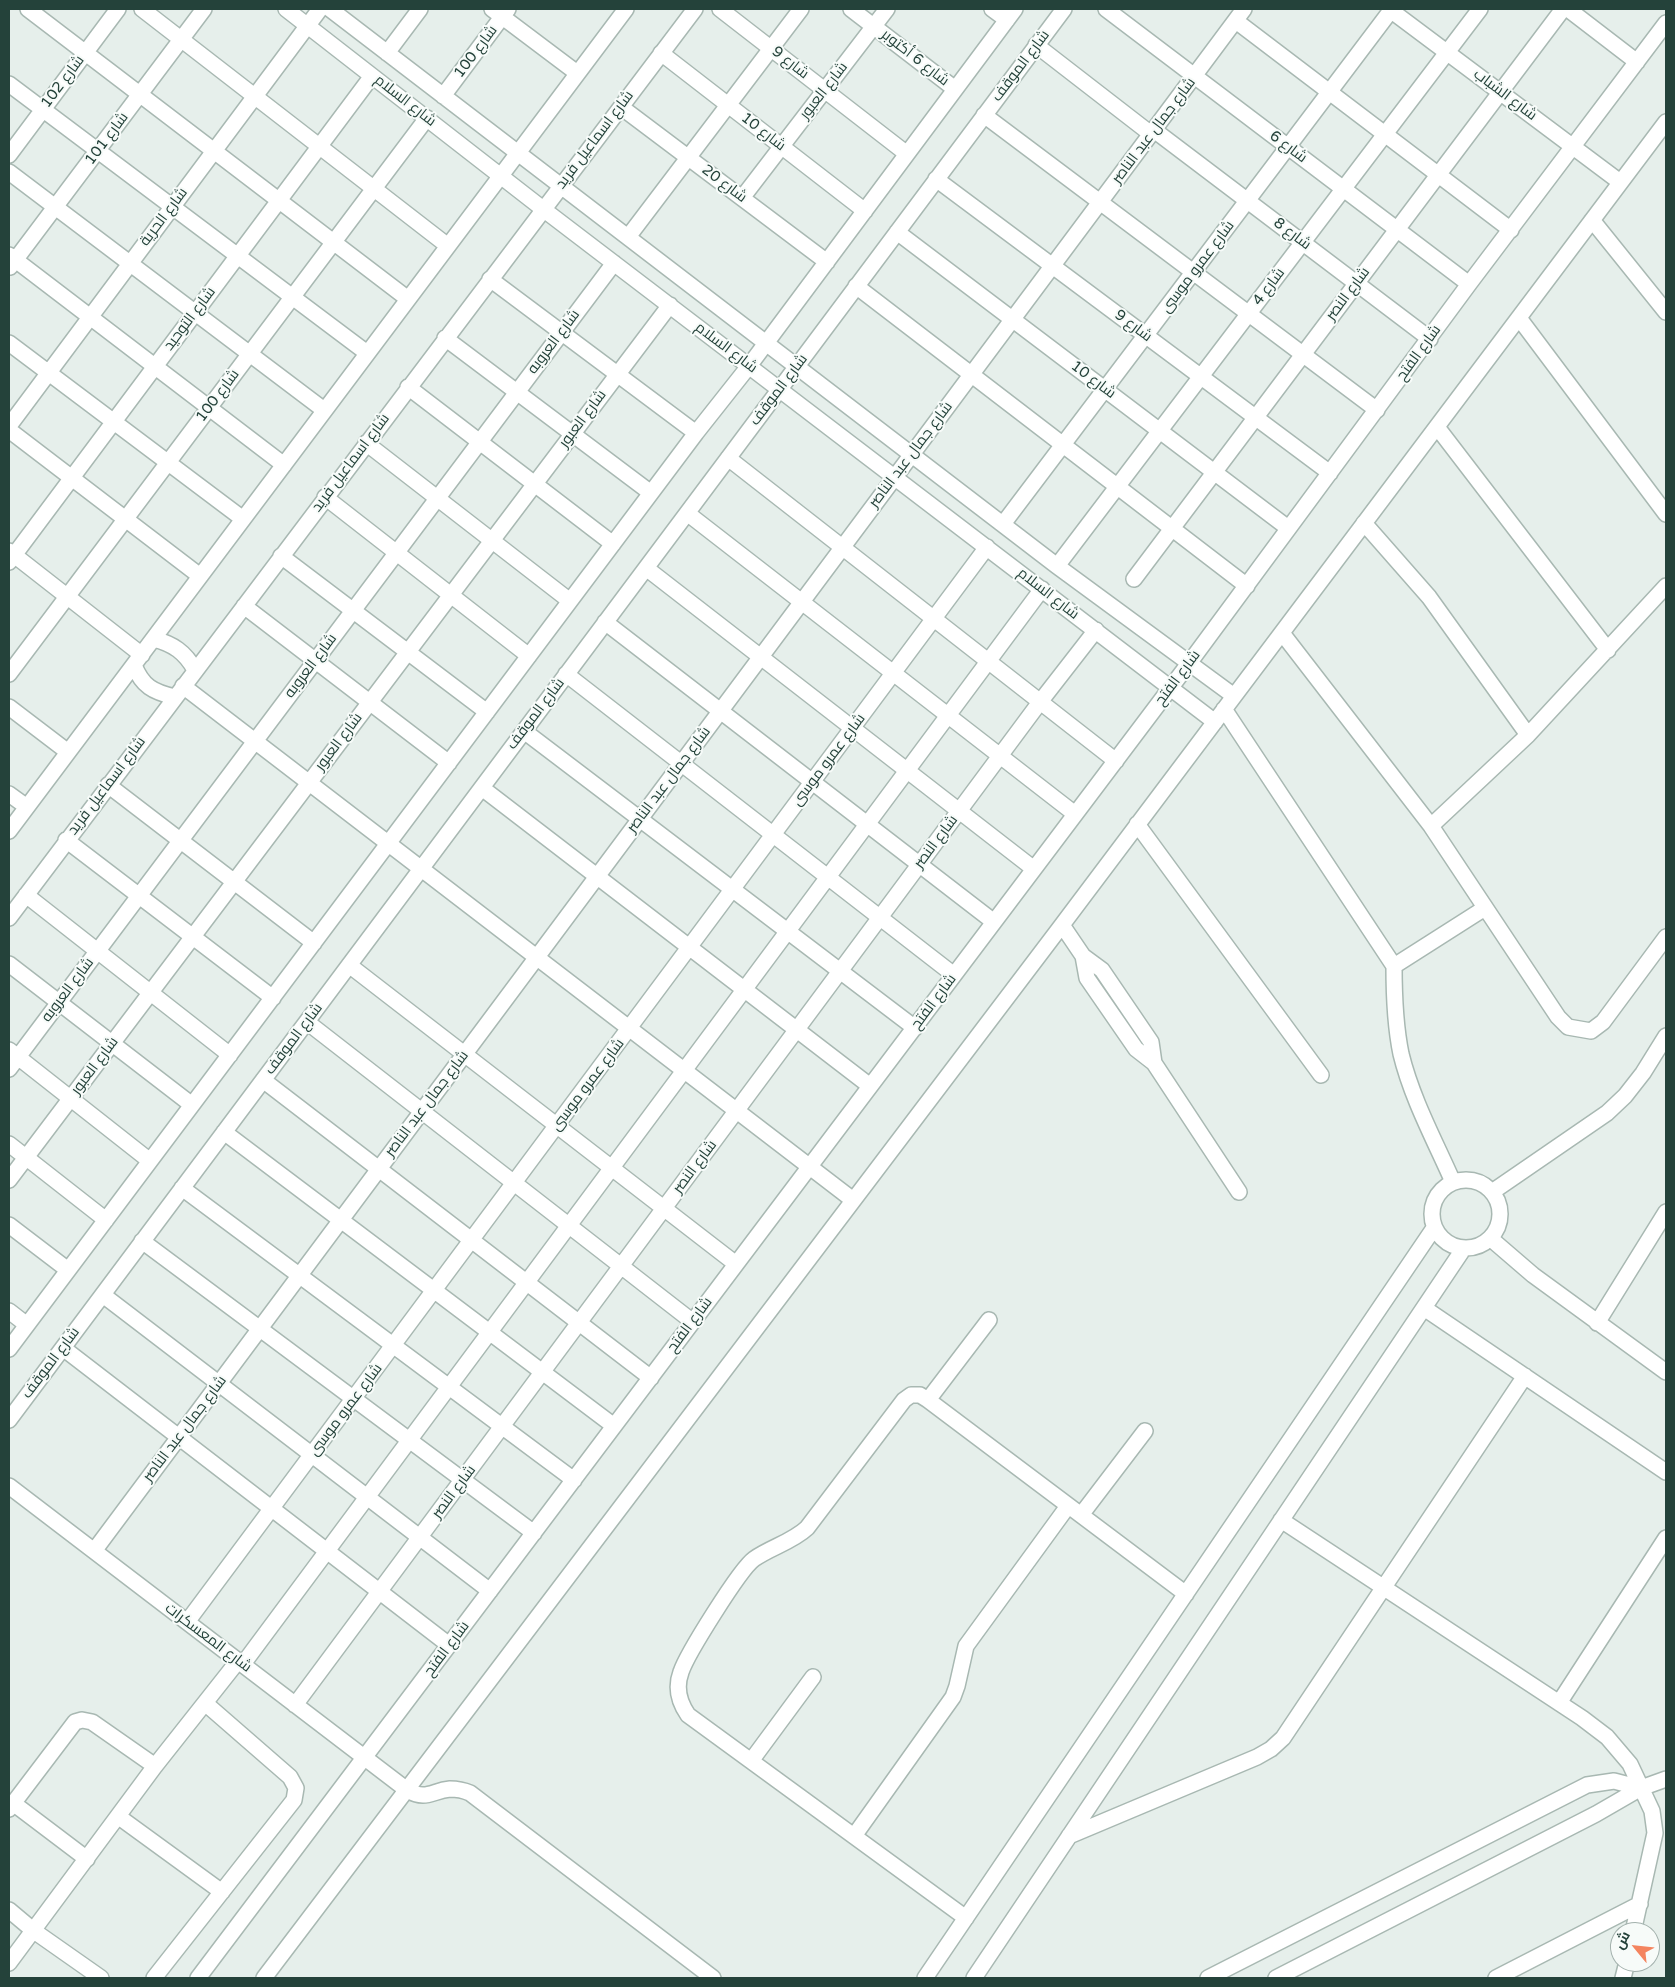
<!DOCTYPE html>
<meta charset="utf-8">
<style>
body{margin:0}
#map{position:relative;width:1675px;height:1987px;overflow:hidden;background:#e6efeb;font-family:"Varela Round",Cairo,sans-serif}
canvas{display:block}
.frame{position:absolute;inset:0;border:10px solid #24423a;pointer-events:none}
.north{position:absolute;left:1610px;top:1922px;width:50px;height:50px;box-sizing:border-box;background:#f7fbf9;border:1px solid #a3b1ad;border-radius:50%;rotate:298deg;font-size:14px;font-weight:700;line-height:20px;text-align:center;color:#24423a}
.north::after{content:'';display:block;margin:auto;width:18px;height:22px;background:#f4845f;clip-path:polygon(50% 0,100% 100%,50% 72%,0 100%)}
</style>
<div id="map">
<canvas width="1675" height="1987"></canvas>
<div class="frame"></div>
<div class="north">ش</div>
</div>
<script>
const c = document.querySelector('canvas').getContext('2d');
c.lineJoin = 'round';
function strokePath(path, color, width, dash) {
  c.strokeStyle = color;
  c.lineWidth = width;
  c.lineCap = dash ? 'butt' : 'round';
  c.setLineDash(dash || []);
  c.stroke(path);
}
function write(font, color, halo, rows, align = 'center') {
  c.font = font + ' "Varela Round",Cairo,sans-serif';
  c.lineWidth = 4;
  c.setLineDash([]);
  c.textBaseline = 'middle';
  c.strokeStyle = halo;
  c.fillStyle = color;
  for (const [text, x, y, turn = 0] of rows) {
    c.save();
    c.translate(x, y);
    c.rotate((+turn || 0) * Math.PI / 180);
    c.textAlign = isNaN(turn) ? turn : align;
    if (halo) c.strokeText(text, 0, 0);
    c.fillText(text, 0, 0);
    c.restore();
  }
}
const minor = new Path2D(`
 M 28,9 L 408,299
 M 142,9 L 448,246
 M 286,9 L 543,209 L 1215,722
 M 330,9 L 1057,566 L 1234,696
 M 492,9 L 577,73
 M 720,9 L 907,154
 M 851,9 L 955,89
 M 992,9 L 1007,20
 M 1106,9 L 1469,284
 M 1389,9 L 1620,182
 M 1568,9 L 1637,62
 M 1236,21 L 1511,230
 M 1036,45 L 1151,134
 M 387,53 L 420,9
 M 661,53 L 865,211
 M 9,84 L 367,353
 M 443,96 L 508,9
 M 621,107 L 827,262
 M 984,115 L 1377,410
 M 1154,130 L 1430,339
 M 9,155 L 118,9
 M 9,172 L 324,410
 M 936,179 L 1330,473
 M 742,198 L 887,9
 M 1592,220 L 1666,312
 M 897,232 L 1288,528
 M 628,237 L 801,9
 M 9,255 L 284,465
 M 10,267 L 204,9
 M 490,279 L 696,433
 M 856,286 L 1247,586
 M 1519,318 L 1666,514
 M 445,338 L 651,493
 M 9,343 L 243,519
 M 408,387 L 613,544
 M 9,426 L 320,9
 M 1437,427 L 1608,650
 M 9,430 L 200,576
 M 366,443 L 570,601
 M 728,458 L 1116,761
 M 325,497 L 529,656
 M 687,513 L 1075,814
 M 1364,523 L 1429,597 L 1528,735
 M 1003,524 L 1392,9
 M 9,551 L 142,655
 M 281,556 L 487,712
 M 9,562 L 372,76
 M 1057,566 L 1480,9
 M 646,568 L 1034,869
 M 1134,579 L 1563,9
 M 244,606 L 449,763
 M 605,622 L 994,922
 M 1282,633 L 1431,826 L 1558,1017 L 1568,1027 L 1591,1031 L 1603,1022 L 1666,937
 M 154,639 C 173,644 185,652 195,670
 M 134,665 C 142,686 153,692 175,697
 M 9,674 L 427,118
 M 566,674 L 954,975
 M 183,686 L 853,1200
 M 9,707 L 68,752
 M 1224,709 L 1394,966 C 1394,995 1395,1025 1401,1054 C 1412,1099 1435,1141 1453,1182
 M 524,731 L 915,1028
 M 108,785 L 314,943
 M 482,788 L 870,1086
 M 9,794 L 27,807
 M 1137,824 L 1321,1075
 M 1431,826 L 1528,735 L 1666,586
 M 9,831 L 626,9
 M 66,840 L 273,998
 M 26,895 L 230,1055
 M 9,918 L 695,9
 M 1062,925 L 1083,956 L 1087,978 L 1136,1049 L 1154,1063 L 1239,1192
 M 1083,956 L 1102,970 L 1151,1042 L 1154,1063
 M 9,964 L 192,1105
 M 349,965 L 736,1264
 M 1394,966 L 1485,908
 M 307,1022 L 693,1322
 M 9,1050 L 150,1161
 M 9,1069 L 614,263
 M 263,1080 L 651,1378
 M 224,1132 L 614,1426
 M 9,1144 L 106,1220
 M1432 1214a34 34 0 1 1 68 0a34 34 0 1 1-68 0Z
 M 9,1180 L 670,305
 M 182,1188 L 574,1480
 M 1492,1192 L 1607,1113 L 1625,1096 L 1643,1073 L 1666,1036
 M 9,1225 L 68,1270
 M 1490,1238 L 1533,1275 L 1666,1372
 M 142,1241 L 534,1533
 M 103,1295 L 490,1591
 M 1424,1308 L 1666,1472
 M 9,1311 L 27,1325
 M 1597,1323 L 1666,1212
 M 63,1348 L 449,1645
 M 9,1349 L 696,433 L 749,366 L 1015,9
 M 928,1400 L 989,1320
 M 9,1420 L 1064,9
 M 9,1486 L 407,1790 C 427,1801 431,1791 450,1789 C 457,1789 463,1790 470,1793 L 713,1978
 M 1081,1515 L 1145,1431
 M 1281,1520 L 1582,1718 L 1607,1737 L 1630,1764 L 1652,1811 L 1655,1833 L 1633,1932
 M 94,1551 L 1244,9
 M 187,1622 L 987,547
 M 243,1664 L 1042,589
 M 1559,1703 L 1666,1538
 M 295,1705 L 1040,702 L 1096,630
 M 751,1761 L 813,1677
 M 13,1803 L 87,1859
 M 9,1809 L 75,1722 L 82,1720 L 92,1722 L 155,1766
 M 119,1817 L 222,1892
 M 854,1836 L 953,1697 L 957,1686 L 966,1646 L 1068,1506
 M 1069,1836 L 1257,1757 L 1271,1749 L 1283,1738 L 1525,1376
 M 9,1910 L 34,1931 L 101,1978
 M 966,1918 L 688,1715 C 679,1702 675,1688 681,1672 C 687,1654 740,1569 754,1559 C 771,1547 792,1542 807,1528 L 904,1400 L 911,1395 L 920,1395 L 928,1400 L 1186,1594
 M 9,1963 L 155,1766 L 238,1661
 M 154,1978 L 294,1800 L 296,1788 L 290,1777 L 205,1703
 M 198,1978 L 1190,662 L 1469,284 L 1666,23
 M 264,1978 L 1062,925 L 1666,122
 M 925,1978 L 1434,1228
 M 974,1978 L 1464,1248
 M 1208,1978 L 1587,1785 L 1614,1781 L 1641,1788
 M 1276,1978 L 1596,1814 L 1641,1788 L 1666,1779
 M 1496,1978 L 1640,1904
 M 1623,1978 L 1627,1962`);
const streetNames = [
 ["شارع 100",476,52,-53],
 ["شارع 6 أكتوبر",915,58,38],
 ["شارع 9",790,63,38],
 ["شارع الموقف",1021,66,-53],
 ["شارع 102",63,82,-53],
 ["شارع العبور",824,91,-52],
 ["شارع الشباب",1505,95,37],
 ["شارع السلام",405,101,38],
 ["شارع جمال عبد الناصر",1154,131,-53],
 ["شارع 10",763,132,38],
 ["شارع 101",107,139,-53],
 ["شارع اسماعيل فريد",595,140,-53],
 ["شارع 6",1288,147,37],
 ["شارع 20",724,184,37],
 ["شارع الحرية",164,217,-53],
 ["شارع 8",1292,234,37],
 ["شارع عمرو موسى",1198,267,-53],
 ["شارع 4",1269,287,-53],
 ["شارع النصر",1348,294,-53],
 ["شارع التوحيد",190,319,-53],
 ["شارع 9",1133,326,37],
 ["شارع العروبه",554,342,-53],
 ["شارع السلام",726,348,37],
 ["شارع الفتح",1419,353,-54],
 ["شارع 10",1093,380,37],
 ["شارع الموقف",779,390,-53],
 ["شارع 100",218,396,-53],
 ["شارع العبور",583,419,-53],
 ["شارع جمال عبد الناصر",911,455,-53],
 ["شارع اسماعيل فريد",351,463,-53],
 ["شارع السلام",1048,594,38],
 ["شارع العروبه",311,666,-53],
 ["شارع الفتح",1178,678,-53],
 ["شارع الموقف",536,714,-53],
 ["شارع العبور",339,742,-53],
 ["شارع عمرو موسى",829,760,-53],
 ["شارع جمال عبد الناصر",669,780,-53],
 ["شارع اسماعيل فريد",107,786,-53],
 ["شارع النصر",936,842,-53],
 ["شارع العروبه",68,990,-53],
 ["شارع الفتح",934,1002,-53],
 ["شارع الموقف",294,1039,-53],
 ["شارع العبور",95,1066,-53],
 ["شارع عمرو موسى",588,1085,-53],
 ["شارع جمال عبد الناصر",427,1104,-53],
 ["شارع النصر",695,1167,-53],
 ["شارع الفتح",690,1325,-53],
 ["شارع الموقف",51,1363,-53],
 ["شارع عمرو موسى",346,1410,-53],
 ["شارع جمال عبد الناصر",185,1429,-53],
 ["شارع النصر",454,1492,-53],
 ["شارع المعسكرات",208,1638,37],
 ["شارع الفتح",447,1649,-53]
];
strokePath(minor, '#a8b8b2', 18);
strokePath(minor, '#fff', 15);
write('15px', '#24423a', '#f7fbf9', streetNames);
</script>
